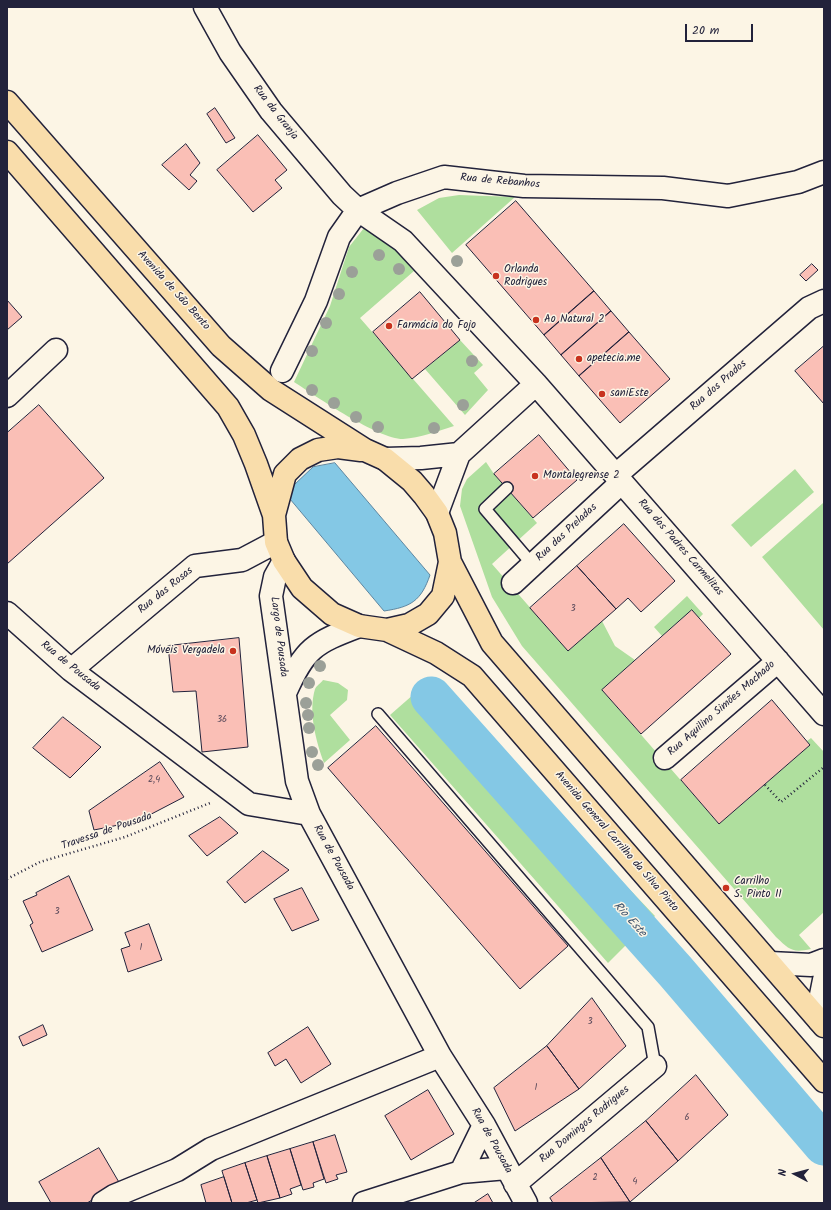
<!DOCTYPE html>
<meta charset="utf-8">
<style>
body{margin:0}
#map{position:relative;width:831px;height:1210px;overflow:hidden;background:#fcf5e5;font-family:Kalam,sans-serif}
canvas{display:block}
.frame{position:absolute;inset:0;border:8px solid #22223b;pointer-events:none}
.north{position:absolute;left:775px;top:1154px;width:40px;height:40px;-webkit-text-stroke:3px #fcf5e5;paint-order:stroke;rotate:276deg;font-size:11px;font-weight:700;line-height:16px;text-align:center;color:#22223b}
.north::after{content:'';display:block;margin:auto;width:14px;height:18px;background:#22223b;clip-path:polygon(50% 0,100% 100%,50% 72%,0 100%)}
.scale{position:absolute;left:685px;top:24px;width:68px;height:18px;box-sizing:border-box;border:2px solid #22223b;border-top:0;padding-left:5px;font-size:12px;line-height:14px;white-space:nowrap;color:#22223b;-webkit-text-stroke:3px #fcf5e5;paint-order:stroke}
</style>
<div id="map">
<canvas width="831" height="1210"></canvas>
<div class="frame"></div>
<div class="north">N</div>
<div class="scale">20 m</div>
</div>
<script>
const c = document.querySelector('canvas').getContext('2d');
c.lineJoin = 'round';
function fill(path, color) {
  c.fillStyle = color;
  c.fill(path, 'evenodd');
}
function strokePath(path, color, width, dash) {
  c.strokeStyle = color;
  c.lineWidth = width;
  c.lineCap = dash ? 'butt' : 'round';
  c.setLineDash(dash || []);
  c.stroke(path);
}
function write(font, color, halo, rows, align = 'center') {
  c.font = font + ' Kalam,sans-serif';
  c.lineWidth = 3;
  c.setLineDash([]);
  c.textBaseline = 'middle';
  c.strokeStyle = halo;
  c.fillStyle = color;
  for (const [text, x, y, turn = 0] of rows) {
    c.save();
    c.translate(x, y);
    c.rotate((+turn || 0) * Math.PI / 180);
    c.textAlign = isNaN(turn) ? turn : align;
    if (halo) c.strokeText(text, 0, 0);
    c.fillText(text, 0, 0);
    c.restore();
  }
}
const green = new Path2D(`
 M 459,195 L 515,197 L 452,253 L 417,210 L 439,198 Z
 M 364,228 L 394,248 L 414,271 L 360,318 L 454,426 C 438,431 420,438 403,439 C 378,439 317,397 294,382 L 330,306 L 349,247 Z
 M 460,340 L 483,365 L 474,373 L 488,390 L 465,415 L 425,369 Z
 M 486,462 L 494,474 L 537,523 L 492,564 L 568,651 L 602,621 L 615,646 L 635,660 L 602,690 L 719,824 L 810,745 L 807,741 L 811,738 L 824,752 L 824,912 L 799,935 L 811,949 C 792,953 790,950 776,937 L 522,646 L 492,597 L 460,506 L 462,489 L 467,479 Z
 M 795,469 L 814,492 L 751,547 L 731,525 Z
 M 823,503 L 824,504 L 824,630 L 762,557 Z
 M 687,596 L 703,614 L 699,618 L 692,610 L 662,636 L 654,627 Z
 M 323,680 L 338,683 L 348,690 L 347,700 L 330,715 L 350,740 L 324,763 C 316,741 308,712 315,689 C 316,686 321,683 323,680 Z
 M 430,680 L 655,916 L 608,963 L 390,715 Z`);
const water = new Path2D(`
 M 335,463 L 430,575 C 421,601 411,607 384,611 L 290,499 L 294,485 L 313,467 Z`);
const river = new Path2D(`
 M 431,697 L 676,972 L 824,1145`);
const building = new Path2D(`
 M 215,108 L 235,138 L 226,143 L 207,114 Z
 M 258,135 L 287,170 L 275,180 L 282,188 L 253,212 L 217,170 Z
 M 186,144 L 200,163 L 190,175 L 197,181 L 189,190 L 162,165 Z
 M 516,201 L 594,291 L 544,335 L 466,245 Z
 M 812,264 L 818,270 L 806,281 L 800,275 Z
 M 594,291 L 611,311 L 561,355 L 544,335 Z
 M 420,292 L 460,340 L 412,379 L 373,332 Z
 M 7,300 L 22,317 L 7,330 Z
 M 611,311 L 629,332 L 579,376 L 561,355 Z
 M 629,332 L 670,379 L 620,423 L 579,376 Z
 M 824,346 L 824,404 L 795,371 Z
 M 39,405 L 104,478 L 7,564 L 7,433 Z
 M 539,435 L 577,480 L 533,518 L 494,474 Z
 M 624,524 L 675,581 L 641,612 L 628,598 L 616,609 L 577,566 Z
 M 577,566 L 616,609 L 568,651 L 530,608 Z
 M 692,610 L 731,654 L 641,734 L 602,690 Z
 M 239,638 L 248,747 L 202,752 L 196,691 L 173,692 L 168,646 Z
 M 772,700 L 810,745 L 719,824 L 681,780 Z
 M 63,717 L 101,747 L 70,778 L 33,748 Z
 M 376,726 L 568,946 L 520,989 L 328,768 Z
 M 160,762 L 184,797 L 138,821 L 94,830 L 89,811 Z
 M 220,817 L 238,833 L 207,856 L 189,836 Z
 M 263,851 L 289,870 L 245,903 L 227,882 Z
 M 69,876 L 93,930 L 42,952 L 30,925 L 33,923 L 23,901 L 37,895 L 36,893 Z
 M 302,888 L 319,920 L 292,931 L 274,899 Z
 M 149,924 L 162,960 L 128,972 L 121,949 L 130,946 L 125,933 Z
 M 592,998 L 626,1046 L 579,1089 L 547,1046 Z
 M 43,1025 L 47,1035 L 23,1046 L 19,1037 Z
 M 308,1027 L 331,1064 L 301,1083 L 286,1059 L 275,1066 L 268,1053 Z
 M 547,1046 L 579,1089 L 515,1131 L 494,1088 Z
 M 696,1075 L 728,1115 L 678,1161 L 646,1121 Z
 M 428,1090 L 454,1134 L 411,1160 L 385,1116 Z
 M 646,1121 L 678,1161 L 630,1202 L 601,1158 Z
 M 335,1135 L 347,1172 L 336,1175 L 338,1179 L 326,1183 L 313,1142 Z
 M 313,1142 L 324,1179 L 313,1183 L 314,1187 L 303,1190 L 290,1149 Z
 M 99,1148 L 120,1184 L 87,1203 L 51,1203 L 39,1182 Z
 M 290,1149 L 301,1185 L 290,1189 L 292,1194 L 280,1198 L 267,1156 Z
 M 267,1156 L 280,1198 L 258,1203 L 245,1163 Z
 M 601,1158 L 630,1202 L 553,1203 L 550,1198 Z
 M 245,1163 L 257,1200 L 246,1203 L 232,1203 L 222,1171 Z
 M 224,1177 L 232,1203 L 206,1203 L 201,1185 Z
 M 488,1194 L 493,1203 L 474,1203 Z`);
const path = new Path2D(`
 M 765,785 L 781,802 L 824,767
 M 7,879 L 40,862 L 125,837 L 210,803`);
const service = new Path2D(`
 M 507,488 L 485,509 L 532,564
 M 378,714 L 648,1027 L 655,1066`);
const minor = new Path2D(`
 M 205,7 L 230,52 L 271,111 L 342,195 L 358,210 L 403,241 L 536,384 L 824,714
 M 282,371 L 316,301 L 339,237 L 358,210 L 397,193 L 444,177 L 524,186 L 663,188 L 728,196 L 798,182 L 824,172
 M 7,396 L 56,350
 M 385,459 L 421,458 L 459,454
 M 616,475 L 809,308 L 824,301
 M 437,513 L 459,454 L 536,384
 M 284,561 L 275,577 L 271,596 L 297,781 L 309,814 L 440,1056 L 484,1125 L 526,1203
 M 513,583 L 622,482
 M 7,613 L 71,670 L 249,804 L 309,814
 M 71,670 L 195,566 L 242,560 L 276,542
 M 285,693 C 305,648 314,643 359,626
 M 665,758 L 778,661
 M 770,963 L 811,965 L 824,960
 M 819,1020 L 820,1000 L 824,980
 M 461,1172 L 484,1125
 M 515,1184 L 655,1066
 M 103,1203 L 114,1196 L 177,1170 L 211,1149 L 440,1056
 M 364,1203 L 461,1172 L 507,1168`);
const primary = new Path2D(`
 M 7,102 L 221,346 L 271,390 L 365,450 L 385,459 L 412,481 L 424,495 L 437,513 L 445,533 L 450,562 L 443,596 L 428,614 L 409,625 L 387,630 L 359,626 L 332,614 L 302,588 L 284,561 L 276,542 L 274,515 L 256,464 L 244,435 L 228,407 L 7,152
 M 274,515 L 285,474 L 300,459 L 318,450 L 338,447 L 361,450
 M 450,562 L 492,643 L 824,1026
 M 387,630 L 436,653 L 472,676 L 824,1081`);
const trees = [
 [379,255],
 [457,261],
 [399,269],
 [352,272],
 [339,294],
 [326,323],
 [312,351],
 [472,361],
 [312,390],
 [334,403],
 [463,405],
 [356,417],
 [378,427],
 [434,428],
 [320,666],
 [309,683],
 [306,703],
 [308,715],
 [309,728],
 [312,752],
 [318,765]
];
const markers = [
 [496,276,4,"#c8321e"],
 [536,320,4,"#c8321e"],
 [389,326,4,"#c8321e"],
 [579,359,4,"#c8321e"],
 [602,394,4,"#c8321e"],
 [535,476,4,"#c8321e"],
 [233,651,4,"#c8321e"],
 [726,888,4,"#c8321e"]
];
const numberNames = [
 ["3",573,609],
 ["36",222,720],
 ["2,4",154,780],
 ["3",57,912],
 ["1",141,948],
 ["3",590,1022],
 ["1",536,1088],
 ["6",687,1118],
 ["2",595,1178],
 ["4",635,1182]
];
const streetNames = [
 ["Rua da Granja",275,113,52],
 ["Rua de Rebanhos",500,182,5],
 ["Avenida de São Bento",173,291,48],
 ["Rua dos Prados",719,386,-41],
 ["Rua das Preladas",567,533,-43],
 ["Rua dos Padres Carmelitas",680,548,49],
 ["Rua das Rosas",166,591,-39],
 ["Largo de Pousada",278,637,83],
 ["Rua de Pousada",70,667,39],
 ["Rua Aquilino Simões Machado",722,709,-41],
 ["Travessa de Pousada",107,832,-19],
 ["Avenida General Carrilho da Silva Pinto",616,842,49],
 ["Rua de Pousada",333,858,61],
 ["Rua Domingos Rodrigues",585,1125,-40],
 ["Rua de Pousada",491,1141,61]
];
const poiNames = [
 ["Orlanda",504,270],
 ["Rodrigues",504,283],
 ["Ao Natural 2",544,320],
 ["Farmácia do Fojo",397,326],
 ["apetecia.me",587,359],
 ["saniEste",610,394],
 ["Montalegrense 2",543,476],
 ["Móveis Vergadela",225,651,"right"],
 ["Carrilho",734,882],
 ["S. Pinto II",734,895]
];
const waterNames = [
 ["Rio Este",629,920,48]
];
fill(green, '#afdf9e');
fill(water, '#84c8e5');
strokePath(water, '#5d86a1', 1);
strokePath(river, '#84c8e5', 41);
fill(building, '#fabfb6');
strokePath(building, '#22223b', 1);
strokePath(service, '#22223b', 14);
strokePath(minor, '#22223b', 25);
strokePath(primary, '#22223b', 25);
strokePath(path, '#22223b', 2.5, [1, 3]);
strokePath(service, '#fcf5e5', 11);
strokePath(minor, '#fcf5e5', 22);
strokePath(primary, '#f9ddab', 22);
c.fillStyle = '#9ba098';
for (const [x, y] of trees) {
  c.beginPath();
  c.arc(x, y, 6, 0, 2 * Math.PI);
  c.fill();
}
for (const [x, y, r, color] of markers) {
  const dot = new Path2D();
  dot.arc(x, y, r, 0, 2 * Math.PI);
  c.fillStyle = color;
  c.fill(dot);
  strokePath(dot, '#fcf5e5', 1.5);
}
write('9px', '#58495a', null, numberNames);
write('11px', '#22223b', '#fcf5e5', streetNames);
write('11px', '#22223b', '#fcf5e5', poiNames, 'left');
write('italic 12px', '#3f546e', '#fcf5e5', waterNames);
</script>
